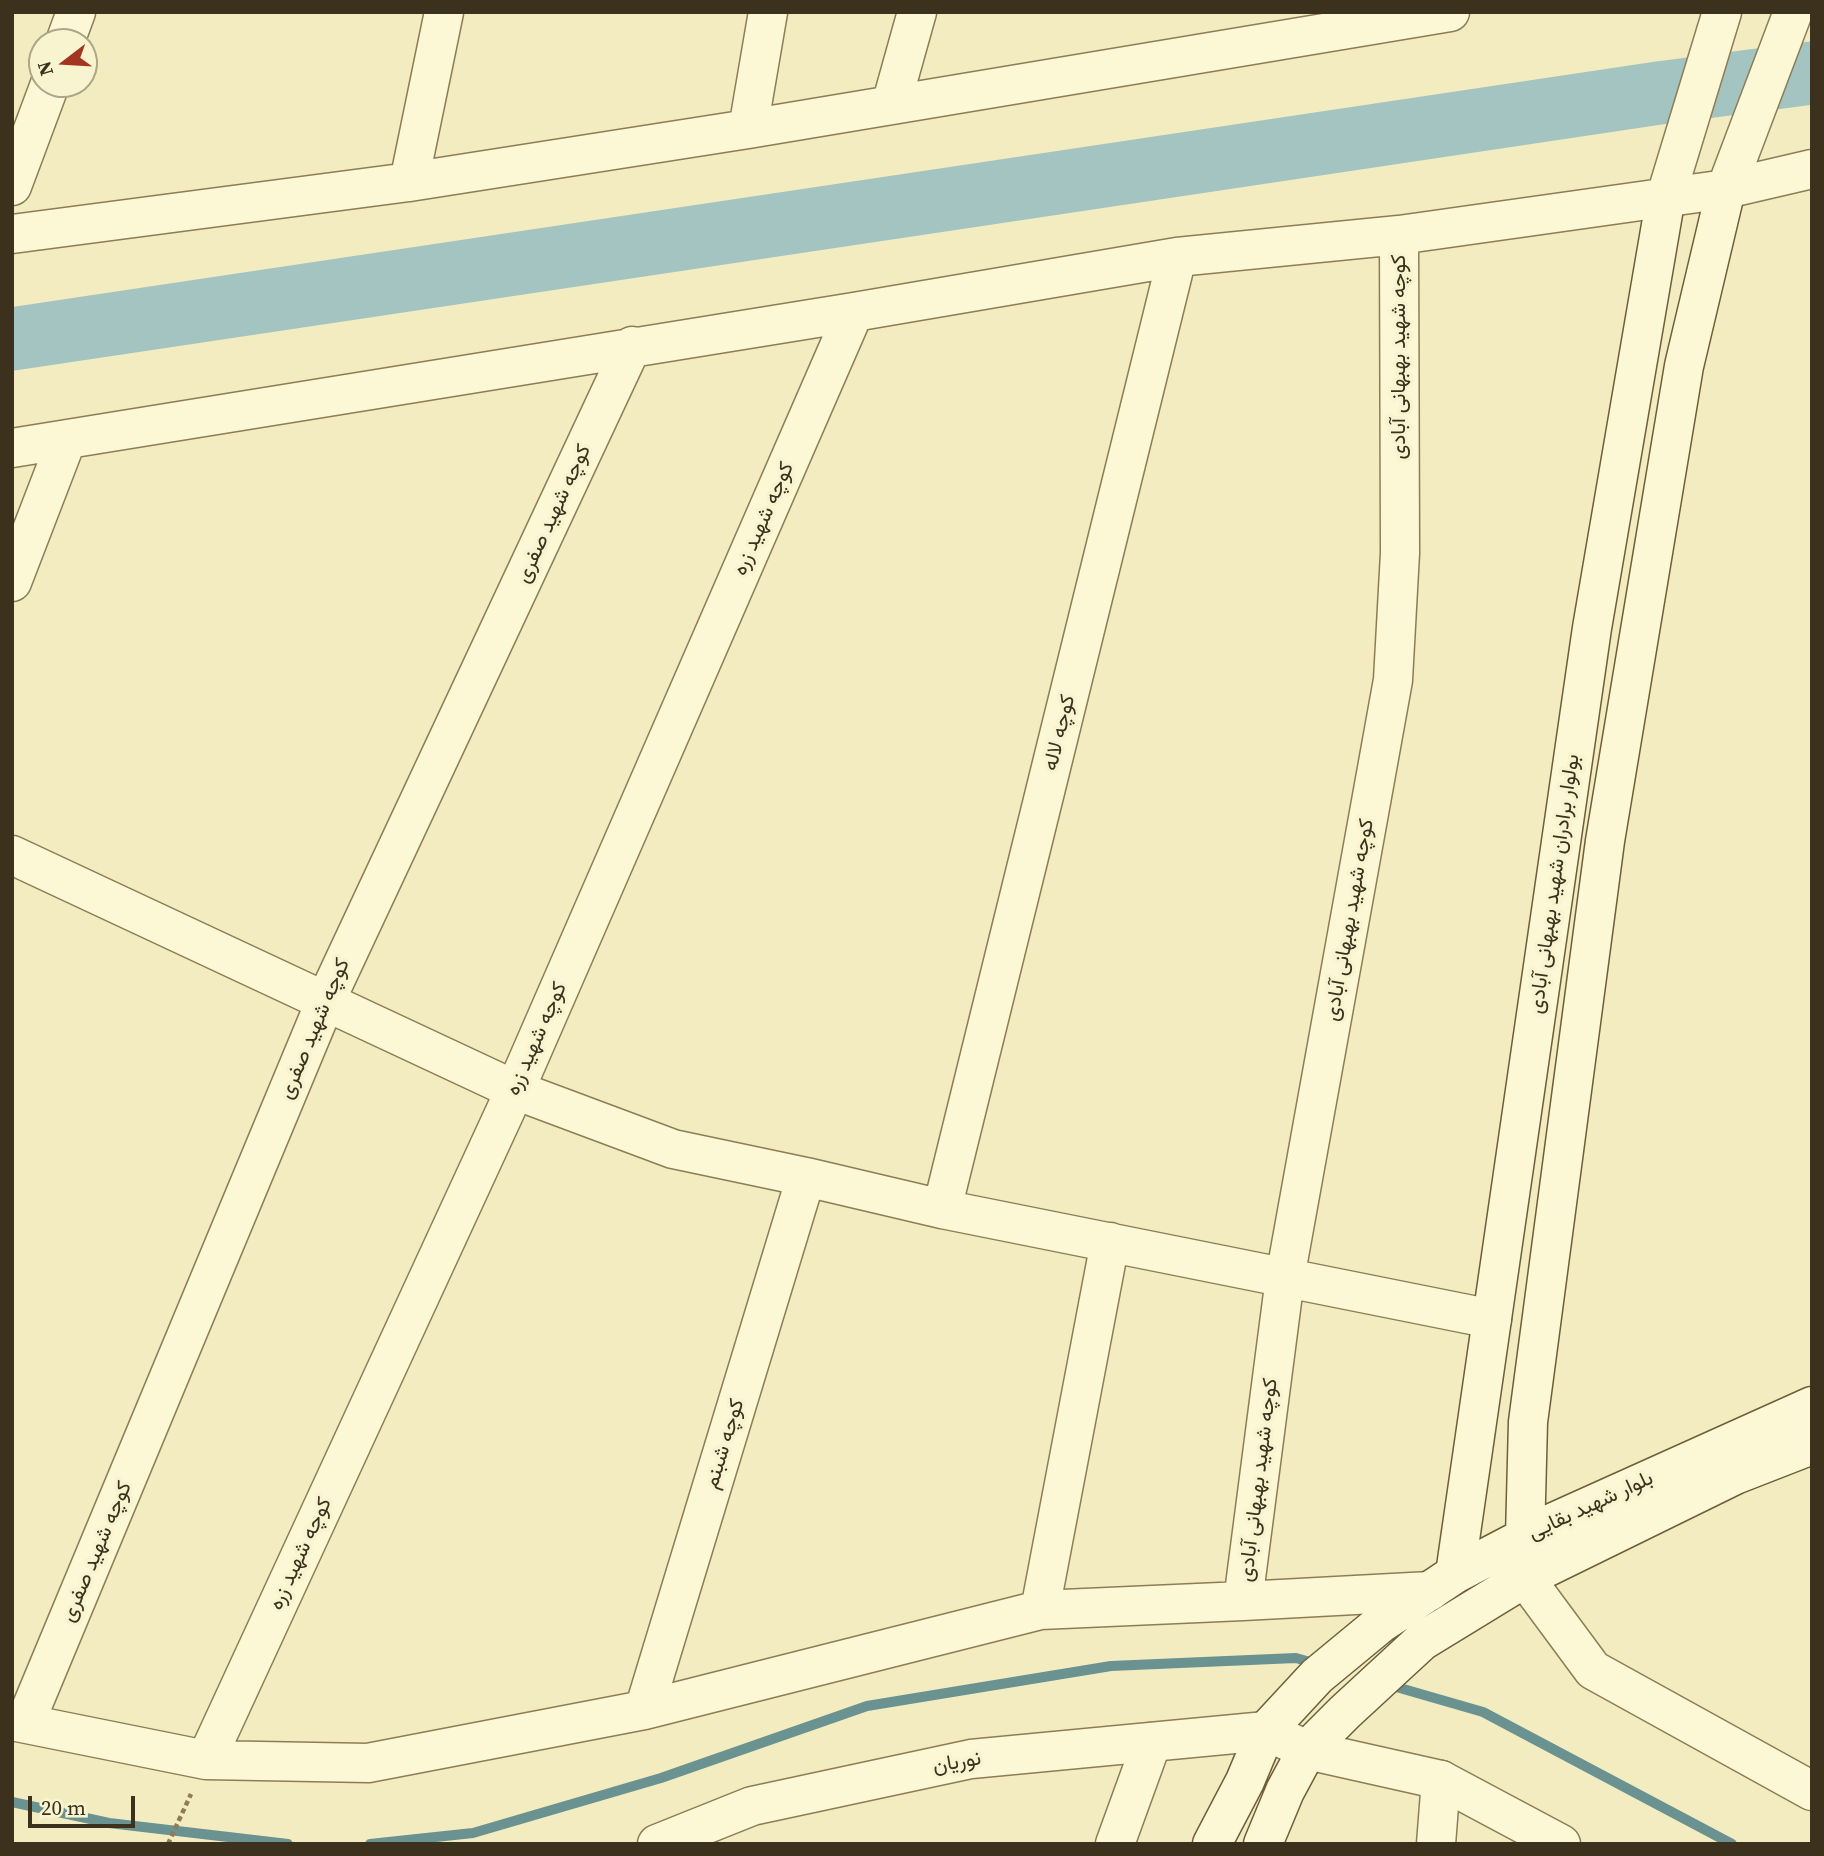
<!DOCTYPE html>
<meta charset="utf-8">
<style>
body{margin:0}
#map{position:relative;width:1824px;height:1856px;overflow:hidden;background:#f2ecc0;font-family:"Source Serif 4",serif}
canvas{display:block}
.frame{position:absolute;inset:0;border:14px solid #3b311c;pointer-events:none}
.north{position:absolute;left:28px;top:28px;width:70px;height:70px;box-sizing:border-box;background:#f9f4d0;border:2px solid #ada688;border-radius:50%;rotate:253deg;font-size:19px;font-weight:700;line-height:28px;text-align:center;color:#3b311c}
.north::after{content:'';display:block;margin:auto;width:24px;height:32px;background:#a13720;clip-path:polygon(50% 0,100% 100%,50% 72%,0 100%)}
.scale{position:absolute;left:28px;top:1796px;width:107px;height:32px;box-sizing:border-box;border:4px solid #3b311c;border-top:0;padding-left:9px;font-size:21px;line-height:24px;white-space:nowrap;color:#3b311c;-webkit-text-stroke:5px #f9f4d0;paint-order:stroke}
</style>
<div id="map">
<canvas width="1824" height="1856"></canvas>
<div class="frame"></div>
<div class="north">N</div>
<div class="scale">20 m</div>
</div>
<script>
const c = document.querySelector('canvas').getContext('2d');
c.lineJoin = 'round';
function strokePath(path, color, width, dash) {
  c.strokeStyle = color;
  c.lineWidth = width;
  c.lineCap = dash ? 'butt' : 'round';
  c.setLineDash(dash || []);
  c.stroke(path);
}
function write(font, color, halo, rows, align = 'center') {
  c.font = font + ' "Source Serif 4",Vazirmatn,serif';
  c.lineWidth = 7;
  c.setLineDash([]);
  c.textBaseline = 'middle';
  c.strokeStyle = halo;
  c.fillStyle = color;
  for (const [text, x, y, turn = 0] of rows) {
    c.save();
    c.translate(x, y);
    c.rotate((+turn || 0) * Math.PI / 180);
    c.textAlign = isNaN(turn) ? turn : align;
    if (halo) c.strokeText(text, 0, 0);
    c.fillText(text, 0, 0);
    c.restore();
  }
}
const stream = new Path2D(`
 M 1386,1684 L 1483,1712 L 1732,1844
 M 12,1802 L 109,1823 L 288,1844
 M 370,1844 L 473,1833 L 661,1778 L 867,1706 L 1111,1666 L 1296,1658 L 1317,1664`);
const river = new Path2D(`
 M 12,339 L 1659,93 L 1812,73`);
const path = new Path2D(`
 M 168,1844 L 191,1794`);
const minor = new Path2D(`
 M 65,42 L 76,12
 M 891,105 L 917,12
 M 748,129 L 768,12
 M 409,182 L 444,12
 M 12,186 L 50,84
 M 1726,189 L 1793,12
 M 1666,196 L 1722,12
 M 12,234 L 409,182 L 748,129 L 1450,12
 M 12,448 L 854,312 L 1177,257 L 1399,235 L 1726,189 L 1812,169
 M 12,582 L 67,439
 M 12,855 L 515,1090 L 673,1149 L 806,1177 L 942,1209 L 1492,1319
 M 942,1209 L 1177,257
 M 1243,1601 L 1285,1278 L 1393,680 L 1400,553 L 1399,235
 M 1040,1610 L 1110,1242
 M 644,1710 L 806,1177
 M 12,1721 L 206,1760 L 368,1763 L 644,1710 L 1040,1610 L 1243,1601 L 1430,1591
 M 25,1723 L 326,1000 L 632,346
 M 206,1760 L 515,1090 L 854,312
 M 1115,1844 L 1152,1742
 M 1436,1844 L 1441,1780`);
const tertiary = new Path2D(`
 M 1525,1546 L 1525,1578 L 1593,1670 L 1812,1791
 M 657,1844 L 752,1806 L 971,1759 L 1266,1731 L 1307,1750 L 1441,1780 L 1561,1844`);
const secondary = new Path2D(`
 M 1525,1537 L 1528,1422 L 1605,841 L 1684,366 L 1726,189
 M 1455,1574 L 1592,628 L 1666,196
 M 1212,1844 L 1245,1781 L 1266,1731 L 1317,1676 L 1380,1624 L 1455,1574 L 1554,1522 L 1812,1406
 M 1263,1844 L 1285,1791 L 1307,1750 L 1345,1712 L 1422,1641 L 1525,1578 L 1735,1475 L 1812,1445`);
const streetNames = [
 ["کوچه شهید بهبهانی آبادی",1400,357,-90],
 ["کوچه شهید صفری",554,514,-65],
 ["کوچه شهید زره",764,519,-66],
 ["کوچه لاله",1060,733,-76],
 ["بولوار برادران شهید بهبهانی آبادی",1555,884,-82],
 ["کوچه شهید بهبهانی آبادی",1350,920,-80],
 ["کوچه شهید صفری",315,1029,-67],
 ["کوچه شهید زره",537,1039,-66],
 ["کوچه شبنم",725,1444,-73],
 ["کوچه شهید بهبهانی آبادی",1259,1480,-83],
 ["بلوار شهید بقایی",1591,1506,-25],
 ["کوچه شهید صفری",97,1552,-67],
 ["کوچه شهید زره",301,1554,-65],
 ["نوریان",957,1763,-10]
];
strokePath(stream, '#699290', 10);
strokePath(river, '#a3c4c0', 63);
strokePath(minor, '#8d7d56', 41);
strokePath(tertiary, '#8d7d56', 41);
strokePath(secondary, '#6e5e39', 41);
strokePath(path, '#8d7d56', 4.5, [5, 3.5]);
strokePath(minor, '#fcf7d4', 38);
strokePath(tertiary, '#fcf7d4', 38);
strokePath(secondary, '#fcf7d4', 38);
write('21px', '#3b311c', '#f9f4d0', streetNames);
</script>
